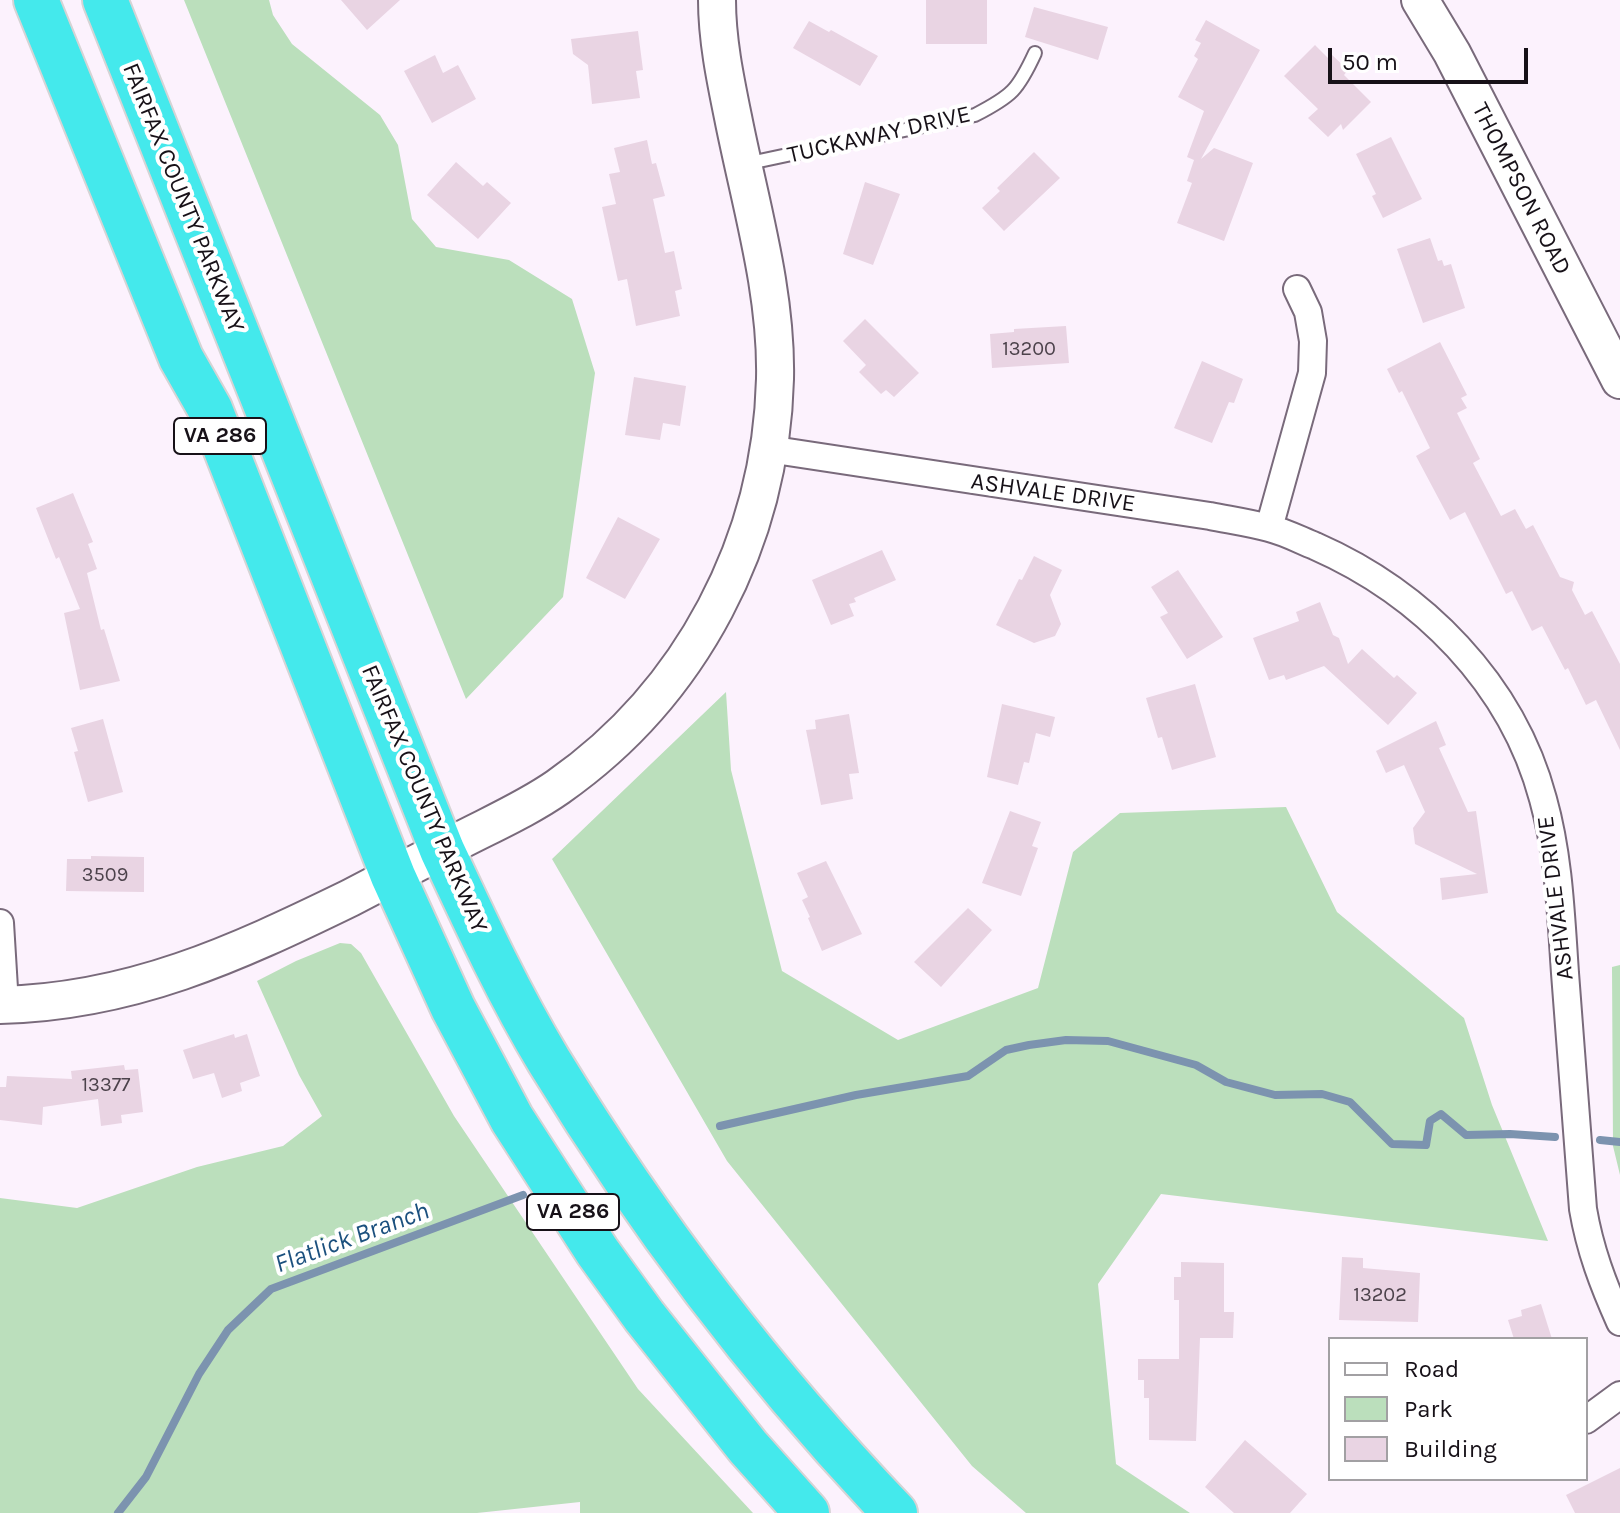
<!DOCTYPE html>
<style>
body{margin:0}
#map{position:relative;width:1620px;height:1513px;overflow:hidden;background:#fcf2fd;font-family:Karla,sans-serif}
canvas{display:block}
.legend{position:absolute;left:1328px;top:1337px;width:260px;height:144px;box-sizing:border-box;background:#fff;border:2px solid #a2a0a3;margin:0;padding:10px 14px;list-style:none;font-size:24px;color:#171118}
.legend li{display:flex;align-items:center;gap:16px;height:40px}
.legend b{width:40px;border:2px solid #a2a0a3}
.scale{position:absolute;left:1328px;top:48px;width:200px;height:36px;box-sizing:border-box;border:4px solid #171118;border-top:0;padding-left:10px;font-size:24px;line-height:28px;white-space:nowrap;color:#171118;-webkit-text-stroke:6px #fff;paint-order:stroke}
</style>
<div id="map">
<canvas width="1620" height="1513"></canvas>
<ul class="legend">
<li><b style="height:10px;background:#fff"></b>Road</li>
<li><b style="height:22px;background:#bbdfbc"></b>Park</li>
<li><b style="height:22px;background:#e9d4e3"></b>Building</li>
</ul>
<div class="scale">50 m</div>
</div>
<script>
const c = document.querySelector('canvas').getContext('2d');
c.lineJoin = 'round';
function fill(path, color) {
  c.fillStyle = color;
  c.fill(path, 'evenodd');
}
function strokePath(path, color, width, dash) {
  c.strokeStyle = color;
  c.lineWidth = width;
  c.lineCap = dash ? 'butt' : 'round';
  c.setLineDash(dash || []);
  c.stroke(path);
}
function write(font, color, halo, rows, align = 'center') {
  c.font = font + ' Karla,sans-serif';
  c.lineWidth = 8;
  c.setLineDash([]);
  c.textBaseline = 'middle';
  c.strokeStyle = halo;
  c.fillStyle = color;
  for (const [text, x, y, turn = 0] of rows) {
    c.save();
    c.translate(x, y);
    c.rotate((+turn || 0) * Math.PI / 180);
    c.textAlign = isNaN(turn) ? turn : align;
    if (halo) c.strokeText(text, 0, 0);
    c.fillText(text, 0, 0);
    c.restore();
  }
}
const green = new Path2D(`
 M 184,0 L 269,0 L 273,15 L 292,44 L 380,115 L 398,145 L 412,219 L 436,247 L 509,260 L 572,299 L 595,373 L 563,597 L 466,699 Z
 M 726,692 L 731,770 L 782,971 L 898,1040 L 1038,988 L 1073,852 L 1120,813 L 1286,807 L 1337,912 L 1464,1018 L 1492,1105 L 1548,1241 L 1161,1194 L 1098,1284 L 1116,1464 L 1190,1513 L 1026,1513 L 972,1466 L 727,1161 L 552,859 Z
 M 340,943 L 351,944 L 361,953 L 454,1116 L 638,1389 L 753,1513 L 580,1513 L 580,1502 L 477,1513 L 0,1513 L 0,1198 L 77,1208 L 197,1167 L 283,1146 L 322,1116 L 299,1075 L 257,981 L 296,961 Z
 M 1620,965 L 1620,1175 L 1613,1146 L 1612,967 Z`);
const stream = new Path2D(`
 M 720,1126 L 856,1095 L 968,1076 L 1006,1050 L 1029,1045 L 1066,1040 L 1108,1041 L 1196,1065 L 1226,1082 L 1275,1095 L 1322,1094 L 1350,1102 L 1392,1144 L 1426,1145 L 1430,1121 L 1441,1114 L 1466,1135 L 1510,1134 L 1555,1137
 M 1600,1140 L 1620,1142
 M 118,1513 L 146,1477 L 199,1374 L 228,1330 L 271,1289 L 523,1195`);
const building = new Path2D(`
 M 341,0 L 400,0 L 367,30 Z
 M 926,0 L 987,0 L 987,44 L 926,44 Z
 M 1034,7 L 1108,27 L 1098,60 L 1025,37 Z
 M 1206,20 L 1260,50 L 1201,159 L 1214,148 L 1253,163 L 1224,241 L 1177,223 L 1192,183 L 1187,181 L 1194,160 L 1187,157 L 1204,111 L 1178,97 L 1198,59 L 1194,56 L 1201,43 L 1195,40 Z
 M 809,21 L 829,32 L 831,30 L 878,56 L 860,86 L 793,48 Z
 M 638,31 L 643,70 L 636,71 L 640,98 L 592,104 L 588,65 L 573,54 L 571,39 Z
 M 1315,45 L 1328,58 L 1331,54 L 1348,70 L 1344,75 L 1371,102 L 1343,130 L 1341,124 L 1328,137 L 1308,118 L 1318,109 L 1284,76 Z
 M 435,55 L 443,73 L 458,65 L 476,99 L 432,123 L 404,71 Z
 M 1391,137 L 1422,199 L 1383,218 L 1372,196 L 1376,194 L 1356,154 Z
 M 647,140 L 652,164 L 656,163 L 665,196 L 653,199 L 665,253 L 674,251 L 682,289 L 675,291 L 680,316 L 636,326 L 627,279 L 618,281 L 602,207 L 616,204 L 609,174 L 620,172 L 614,148 Z
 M 1034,152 L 1060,178 L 1004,231 L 982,208 L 1000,191 L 997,188 Z
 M 456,162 L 483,186 L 487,182 L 511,203 L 478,239 L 427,195 Z
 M 865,182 L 900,194 L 873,265 L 843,254 Z
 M 1430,238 L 1438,261 L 1442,260 L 1444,266 L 1451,264 L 1465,308 L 1423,323 L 1397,249 Z
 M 865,319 L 919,373 L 894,397 L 886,390 L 881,394 L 859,372 L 866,365 L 843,341 Z
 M 1066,326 L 1069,363 L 992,368 L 990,334 L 1014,332 L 1014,329 Z
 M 1440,342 L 1467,395 L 1461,398 L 1467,408 L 1457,413 L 1480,459 L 1473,463 L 1501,516 L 1515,509 L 1526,529 L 1533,525 L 1560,577 L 1574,582 L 1572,590 L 1585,615 L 1592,611 L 1620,664 L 1620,750 L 1596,700 L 1586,705 L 1568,668 L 1565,670 L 1542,626 L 1532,631 L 1512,591 L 1506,594 L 1465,512 L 1450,520 L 1416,456 L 1430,448 L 1402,391 L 1399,393 L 1387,369 Z
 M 1202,361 L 1243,379 L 1234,403 L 1229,402 L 1212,443 L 1174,428 Z
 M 634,377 L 686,386 L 680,426 L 663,423 L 660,440 L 625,435 Z
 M 73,493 L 93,542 L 88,544 L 97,569 L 87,573 L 101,630 L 104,629 L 120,681 L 80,690 L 64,613 L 80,609 L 59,557 L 56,559 L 36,508 Z
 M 618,517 L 660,539 L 625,599 L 586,578 Z
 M 882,550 L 896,580 L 854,598 L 856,602 L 849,604 L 854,616 L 831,625 L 812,580 Z
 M 1034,556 L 1062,570 L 1050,595 L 1061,624 L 1055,636 L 1034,643 L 996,625 L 1019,579 L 1022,580 Z
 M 1178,570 L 1223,637 L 1187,659 L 1160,617 L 1168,613 L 1151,587 Z
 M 1320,602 L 1333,635 L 1339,638 L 1348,664 L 1362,649 L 1394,678 L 1397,675 L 1417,693 L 1388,725 L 1324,666 L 1286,680 L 1284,675 L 1269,680 L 1253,638 L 1299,621 L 1296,612 Z
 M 1195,684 L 1216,757 L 1172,770 L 1162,737 L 1158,738 L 1146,698 Z
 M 1002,704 L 1055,717 L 1050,737 L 1036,733 L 1029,763 L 1024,762 L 1018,785 L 987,777 Z
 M 849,714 L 859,773 L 849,774 L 853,799 L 821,805 L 806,730 L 816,729 L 815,720 Z
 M 103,719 L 123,792 L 88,802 L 74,752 L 78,751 L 71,728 Z
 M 1436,721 L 1446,745 L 1439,748 L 1468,812 L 1476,811 L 1488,893 L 1442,900 L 1440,878 L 1477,874 L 1415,844 L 1413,828 L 1425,812 L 1404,765 L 1386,773 L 1376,751 Z
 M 1010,811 L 1041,822 L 1032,846 L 1038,848 L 1021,896 L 982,883 Z
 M 91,856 L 144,857 L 144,892 L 66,891 L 67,859 L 91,859 Z
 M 826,861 L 862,934 L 822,951 L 808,918 L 810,917 L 802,900 L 808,897 L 797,873 Z
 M 968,908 L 992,930 L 941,987 L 914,962 Z
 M 234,1034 L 235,1038 L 247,1034 L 260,1076 L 240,1083 L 242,1091 L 222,1098 L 214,1073 L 193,1079 L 183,1050 Z
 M 124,1065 L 125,1070 L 138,1069 L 143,1112 L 121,1115 L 122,1123 L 101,1126 L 98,1099 L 43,1107 L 42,1125 L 0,1120 L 0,1087 L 6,1087 L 7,1076 L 72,1079 L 71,1071 Z
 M 1342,1257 L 1363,1258 L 1363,1268 L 1420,1273 L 1418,1322 L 1339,1320 Z
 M 1181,1262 L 1224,1263 L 1224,1312 L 1234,1312 L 1233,1338 L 1200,1338 L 1196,1441 L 1149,1440 L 1149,1398 L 1144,1398 L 1144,1380 L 1138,1380 L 1138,1359 L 1179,1359 L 1179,1300 L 1174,1300 L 1174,1277 L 1181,1277 Z
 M 1541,1304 L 1552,1339 L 1514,1339 L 1508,1320 L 1522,1316 L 1521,1310 Z
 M 1245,1440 L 1307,1494 L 1290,1513 L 1234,1513 L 1205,1487 Z
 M 1620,1468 L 1620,1513 L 1575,1513 L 1566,1495 Z`);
const lane = new Path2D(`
 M 745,164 L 975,115 C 1012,96 1018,90 1035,53`);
const street = new Path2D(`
 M 768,449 L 1210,516 C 1230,520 1250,523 1269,528 C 1285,532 1300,540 1315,546 C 1422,593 1512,683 1543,799 C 1559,856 1561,915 1565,973 C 1571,1052 1577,1131 1583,1209 C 1590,1250 1603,1284 1620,1322
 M 1269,528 L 1312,373 L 1313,341 L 1308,312 L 1297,289
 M 0,923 L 5,1005
 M 1586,1420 L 1620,1395`);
const secondary = new Path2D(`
 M 1420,0 L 1452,53 L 1620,380
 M 0,1005 C 131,1002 235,954 350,898 C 387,879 424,859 461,840 C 494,823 528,808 558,787 C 692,693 771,541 775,379 C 777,291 750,203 733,117 C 725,78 717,39 717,0`);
const highway = new Path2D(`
 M 36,0 L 181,358 L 210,409 L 393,876 L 453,1008 L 512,1119 L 597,1251 L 644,1316 L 748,1447 L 807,1513
 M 105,0 L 442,850 C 475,921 508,993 549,1061 C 648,1223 764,1376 895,1513`);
const numberNames = [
 ["13200",1029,349],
 ["3509",105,875],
 ["13377",106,1085],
 ["13202",1380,1295]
];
const shields = [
 [220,436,92],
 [573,1212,92]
];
const shieldNames = [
 ["VA 286",220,436],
 ["VA 286",573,1212]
];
const streetNames = [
 ["TUCKAWAY DRIVE",879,135,-13],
 ["THOMPSON ROAD",1521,189,63],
 ["FAIRFAX COUNTY PARKWAY",183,198,68],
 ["ASHVALE DRIVE",1053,493,8],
 ["FAIRFAX COUNTY PARKWAY",424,799,67],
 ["ASHVALE DRIVE",1556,898,-97]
];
const waterNames = [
 ["Flatlick Branch",352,1238,-20]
];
fill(green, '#bbdfbc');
strokePath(stream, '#7c93af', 8);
fill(building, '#e9d4e3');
strokePath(lane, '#796a7b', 16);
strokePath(street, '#796a7b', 30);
strokePath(secondary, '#796a7b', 40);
strokePath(highway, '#d5d4d5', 48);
strokePath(lane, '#fff', 12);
strokePath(street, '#fff', 26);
strokePath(secondary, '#fff', 36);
strokePath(highway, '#44e9ec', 44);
write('20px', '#4c424b', null, numberNames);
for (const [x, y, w] of shields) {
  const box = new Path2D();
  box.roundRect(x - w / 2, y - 18, w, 36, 6);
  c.fillStyle = '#fff';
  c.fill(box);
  strokePath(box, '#171118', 2);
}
write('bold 22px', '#171118', null, shieldNames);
write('24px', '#171118', '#fff', streetNames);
write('italic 26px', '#1b507e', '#fff', waterNames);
</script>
